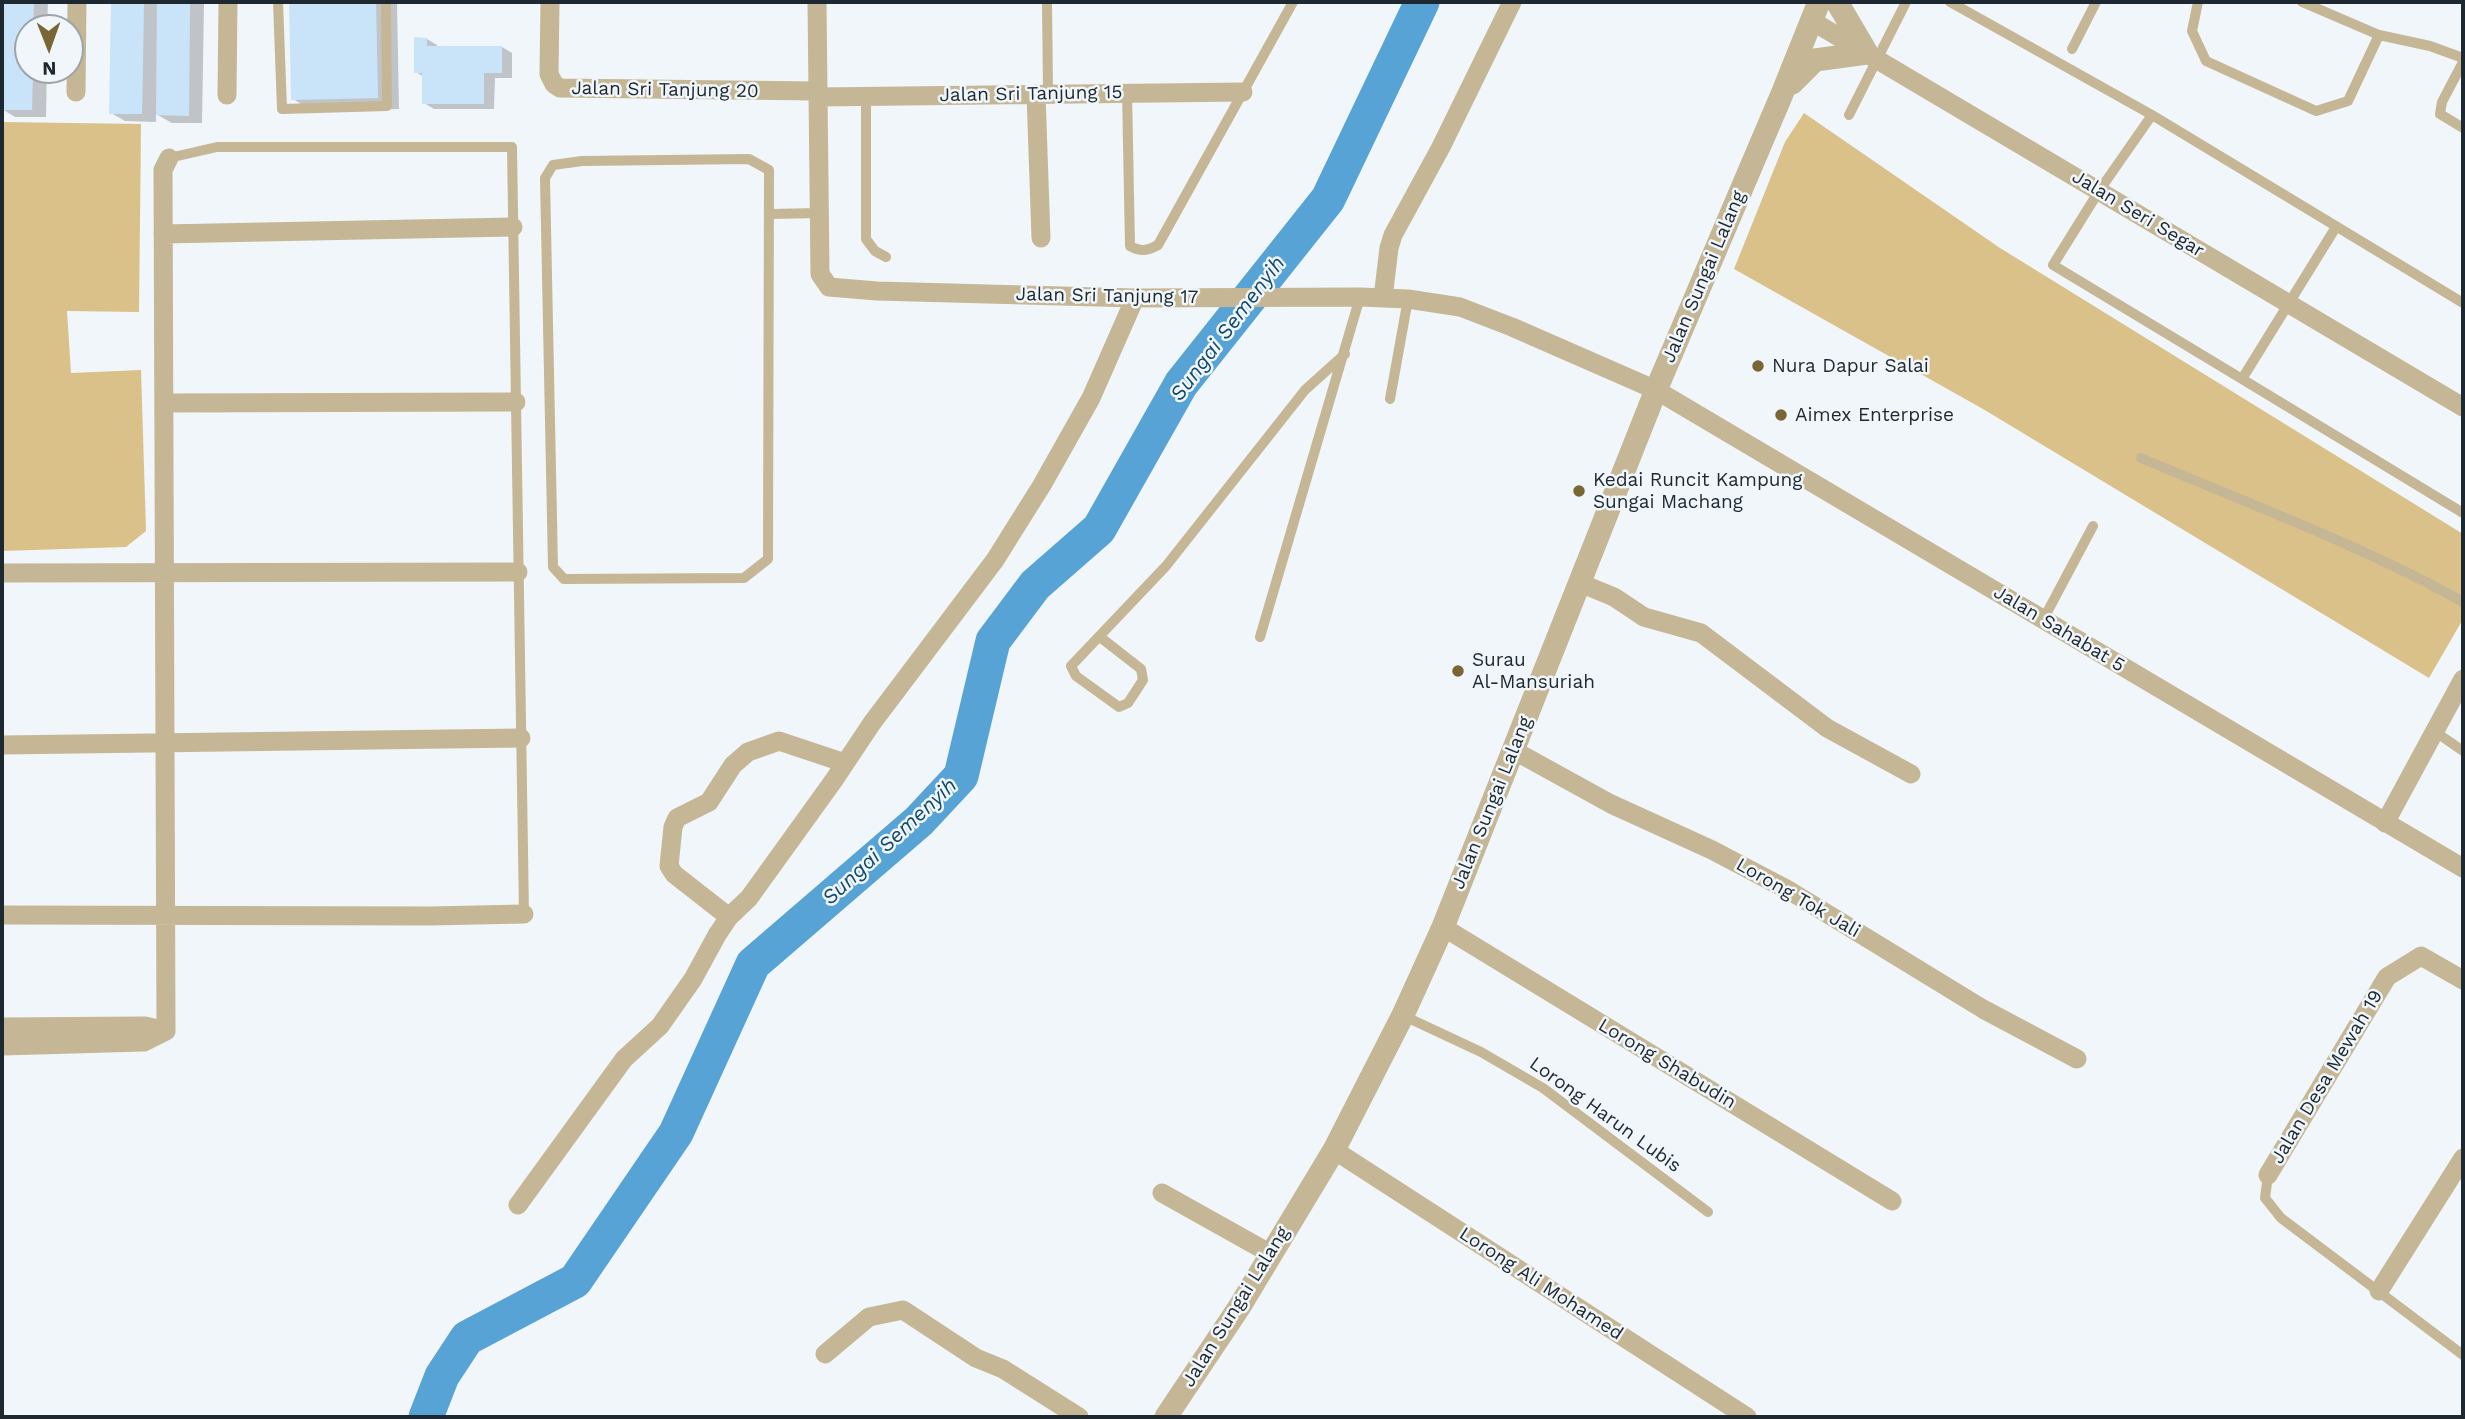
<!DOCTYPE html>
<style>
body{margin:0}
#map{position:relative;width:2465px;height:1419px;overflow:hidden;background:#f0f6fa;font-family:"Work Sans",sans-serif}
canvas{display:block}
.frame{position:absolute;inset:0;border:4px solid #1e2830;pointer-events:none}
.north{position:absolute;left:14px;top:14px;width:70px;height:70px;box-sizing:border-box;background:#f0f6fa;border:2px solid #9ca4a9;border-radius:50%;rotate:179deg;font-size:19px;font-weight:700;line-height:28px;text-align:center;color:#1e2830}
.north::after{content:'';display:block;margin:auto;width:24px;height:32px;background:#7a6534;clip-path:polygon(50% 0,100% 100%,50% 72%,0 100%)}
</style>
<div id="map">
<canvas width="2465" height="1419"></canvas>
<div class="frame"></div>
<div class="north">N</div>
</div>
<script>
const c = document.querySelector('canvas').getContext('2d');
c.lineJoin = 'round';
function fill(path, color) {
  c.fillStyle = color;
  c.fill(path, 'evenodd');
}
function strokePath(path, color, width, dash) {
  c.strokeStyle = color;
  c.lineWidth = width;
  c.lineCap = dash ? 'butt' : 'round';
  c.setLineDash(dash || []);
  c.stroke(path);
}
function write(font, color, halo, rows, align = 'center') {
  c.font = font + ' "Work Sans",sans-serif';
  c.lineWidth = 5;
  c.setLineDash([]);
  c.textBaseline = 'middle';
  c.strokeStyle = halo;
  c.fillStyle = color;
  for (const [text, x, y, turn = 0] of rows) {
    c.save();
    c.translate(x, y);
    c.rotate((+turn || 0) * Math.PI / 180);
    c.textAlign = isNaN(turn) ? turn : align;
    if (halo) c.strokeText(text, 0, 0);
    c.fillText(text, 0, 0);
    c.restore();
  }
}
const green = new Path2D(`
 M 1804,113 L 2000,248 L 2463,534 L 2463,619 L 2429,678 L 1983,409 L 1734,269 L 1785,142 Z
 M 2,122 L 141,124 L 139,312 L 67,311 L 71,373 L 141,370 L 146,531 L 126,547 L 2,551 Z`);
const shadow = new Path2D(`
 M 2,2 L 48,2 L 47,28 L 28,28 L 28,70 L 47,70 L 46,117 L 15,117 L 2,109 Z
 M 113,2 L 204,2 L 202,123 L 172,123 L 156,114 L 156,122 L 125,121 L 111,113 Z
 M 290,2 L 397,2 L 399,109 L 314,112 L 293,99 Z
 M 427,39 L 437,45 L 437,48 L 502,47 L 512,53 L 512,78 L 495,78 L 494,109 L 434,109 L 424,103 L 424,77 L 416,72 Z`);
const river = new Path2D(`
 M 426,1417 L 442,1376 L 467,1338 L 575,1281 L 676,1133 L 753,964 L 919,821 L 961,776 L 993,641 L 1035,585 L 1099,529 L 1181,384 L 1328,199 L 1422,2`);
const building = new Path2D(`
 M 2,2 L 34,2 L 33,28 L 28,28 L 28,70 L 33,70 L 32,110 L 2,110 Z
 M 111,2 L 144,2 L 142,114 L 109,114 Z
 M 157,2 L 190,2 L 189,116 L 156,115 Z
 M 289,2 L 376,2 L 378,98 L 291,100 Z
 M 414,37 L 427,38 L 427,46 L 502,46 L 502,73 L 484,73 L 484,104 L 422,104 L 422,73 L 414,73 Z`);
const service = new Path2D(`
 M 278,2 L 282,109 L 387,106 L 386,2
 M 1047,2 L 1048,93
 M 1950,2 L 2152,115 L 2463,303
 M 2198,2 L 2192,31 L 2206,61 L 2316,111 L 2348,101 L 2379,35
 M 2302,2 L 2379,35 L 2430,46 L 2463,58
 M 2072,49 L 2096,2
 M 1127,92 L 1130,246 C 1141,252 1147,251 1158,245 L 1293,2
 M 866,97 L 866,239 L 875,251 L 886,257
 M 1849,115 L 1906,2
 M 2152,115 L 2099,191 L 2053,265 L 2242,379 L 2336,227
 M 2463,128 L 2440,114 L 2442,102 L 2463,62
 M 169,158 L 217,147 L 512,147 L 524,914
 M 749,159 L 769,170 L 768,559 L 744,578 L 564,579 L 553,567 L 545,178 L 553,165 L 582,161 Z
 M 770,214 L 820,213
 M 2242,379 L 2463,513
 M 1390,399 L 1408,299
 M 2141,458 C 2249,504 2361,545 2463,602
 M 2043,620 L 2093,526
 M 1100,637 L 1141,669 L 1143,680 L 1128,703 L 1119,707 L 1076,676 L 1071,666 L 1166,566 L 1305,390 L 1345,354
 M 1260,637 L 1360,297
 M 2434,731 L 2463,751
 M 1404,1016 L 1481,1052 L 1543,1088 L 1708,1212
 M 2268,1175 L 2265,1198 L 2281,1218 L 2463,1355`);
const minor = new Path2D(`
 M 550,2 L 549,74 L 554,84 L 560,88 L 818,91
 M 817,2 L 820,274 L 829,287 L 877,291 L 1135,298 L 1360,297 L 1408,299 L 1460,307 L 1512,327 L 1656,390 L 2463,868
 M 1812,21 L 2463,407
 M 76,92 L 77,2
 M 1036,94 L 1041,238
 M 227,95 L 228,2
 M 819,97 L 1243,92
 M 163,234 L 513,227
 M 1383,298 L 1389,248 L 1393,235 L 1441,147 L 1512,2
 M 164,403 L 516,402
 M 2,573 L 518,572
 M 1580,583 L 1614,597 L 1644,617 L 1701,633 L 1827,728 L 1911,774
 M 2,745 L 521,738
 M 1513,750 L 1611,804 L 1712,850 L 1790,891 L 1983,1009 L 2077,1059
 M 2385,823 L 2463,679
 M 2,915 L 430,916 L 524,914
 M 729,917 L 674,874 L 669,866 L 673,827 L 677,818 L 709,802 L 733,765 L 748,752 L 779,741 L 845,763
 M 1443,927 L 1892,1201
 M 2,1027 L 145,1026 L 166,1031
 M 166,1031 L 163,170 L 169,158
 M 2,1046 L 144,1042 L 166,1031
 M 1334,1150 L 1747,1417
 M 2268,1175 L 2387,977 L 2421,956 L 2463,980
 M 1162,1193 L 1271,1254
 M 518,1205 L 624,1059 L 660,1026 L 693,979 L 717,935 L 729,917 L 749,898 L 834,780 L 872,723 L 995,560 L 1042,485 L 1091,398 L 1135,298
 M 2379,1291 L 2463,1158
 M 825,1354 L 869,1317 L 903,1310 L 976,1358 L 1003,1369 L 1079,1417`);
const tertiary = new Path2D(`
 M 1792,83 L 1815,60 L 1867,53 L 1837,2
 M 1166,1417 L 1240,1306 L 1334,1150 L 1403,1015 L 1443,927 L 1656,390 L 1782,94 L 1819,2`);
const markers = [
 [1758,366,7,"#7a6534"],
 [1781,415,7,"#7a6534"],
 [1579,491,7,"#7a6534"],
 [1458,671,7,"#7a6534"]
];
const streetNames = [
 ["Jalan Sri Tanjung 20",665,90,1],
 ["Jalan Sri Tanjung 15",1031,94,-1],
 ["Jalan Seri Segar",2138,214,31],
 ["Jalan Sungai Lalang",1704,277,-67],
 ["Jalan Sri Tanjung 17",1107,296,1],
 ["Jalan Sahabat 5",2059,629,31],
 ["Jalan Sungai Lalang",1492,803,-68],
 ["Lorong Tok Jali",1798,898,30],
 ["Lorong Shabudin",1667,1064,31],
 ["Jalan Desa Mewah 19",2327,1077,-59],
 ["Lorong Harun Lubis",1605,1115,36],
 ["Lorong Ali Mohamed",1541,1284,33],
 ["Jalan Sungai Lalang",1236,1307,-58]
];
const poiNames = [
 ["Nura Dapur Salai",1772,366],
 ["Aimex Enterprise",1795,415],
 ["Kedai Runcit Kampung",1593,480],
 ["Sungai Machang",1593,502],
 ["Surau",1472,660],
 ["Al-Mansuriah",1472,682]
];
const waterNames = [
 ["Sungai Semenyih",1228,329,-53],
 ["Sungai Semenyih",890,842,-43]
];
fill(green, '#dac189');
fill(shadow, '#0003');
strokePath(river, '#57a3d6', 35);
fill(building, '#c9e4f9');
strokePath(service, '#c5b695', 10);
strokePath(minor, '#c5b695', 19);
strokePath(tertiary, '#c5b695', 23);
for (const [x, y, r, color] of markers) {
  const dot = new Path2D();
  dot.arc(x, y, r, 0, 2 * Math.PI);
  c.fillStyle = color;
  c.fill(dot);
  strokePath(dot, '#f0f6fa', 2.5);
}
write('19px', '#1e2830', '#f0f6fa', streetNames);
write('19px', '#1e2830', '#f0f6fa', poiNames, 'left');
write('italic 21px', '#0f4a6d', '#f0f6fa', waterNames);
</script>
